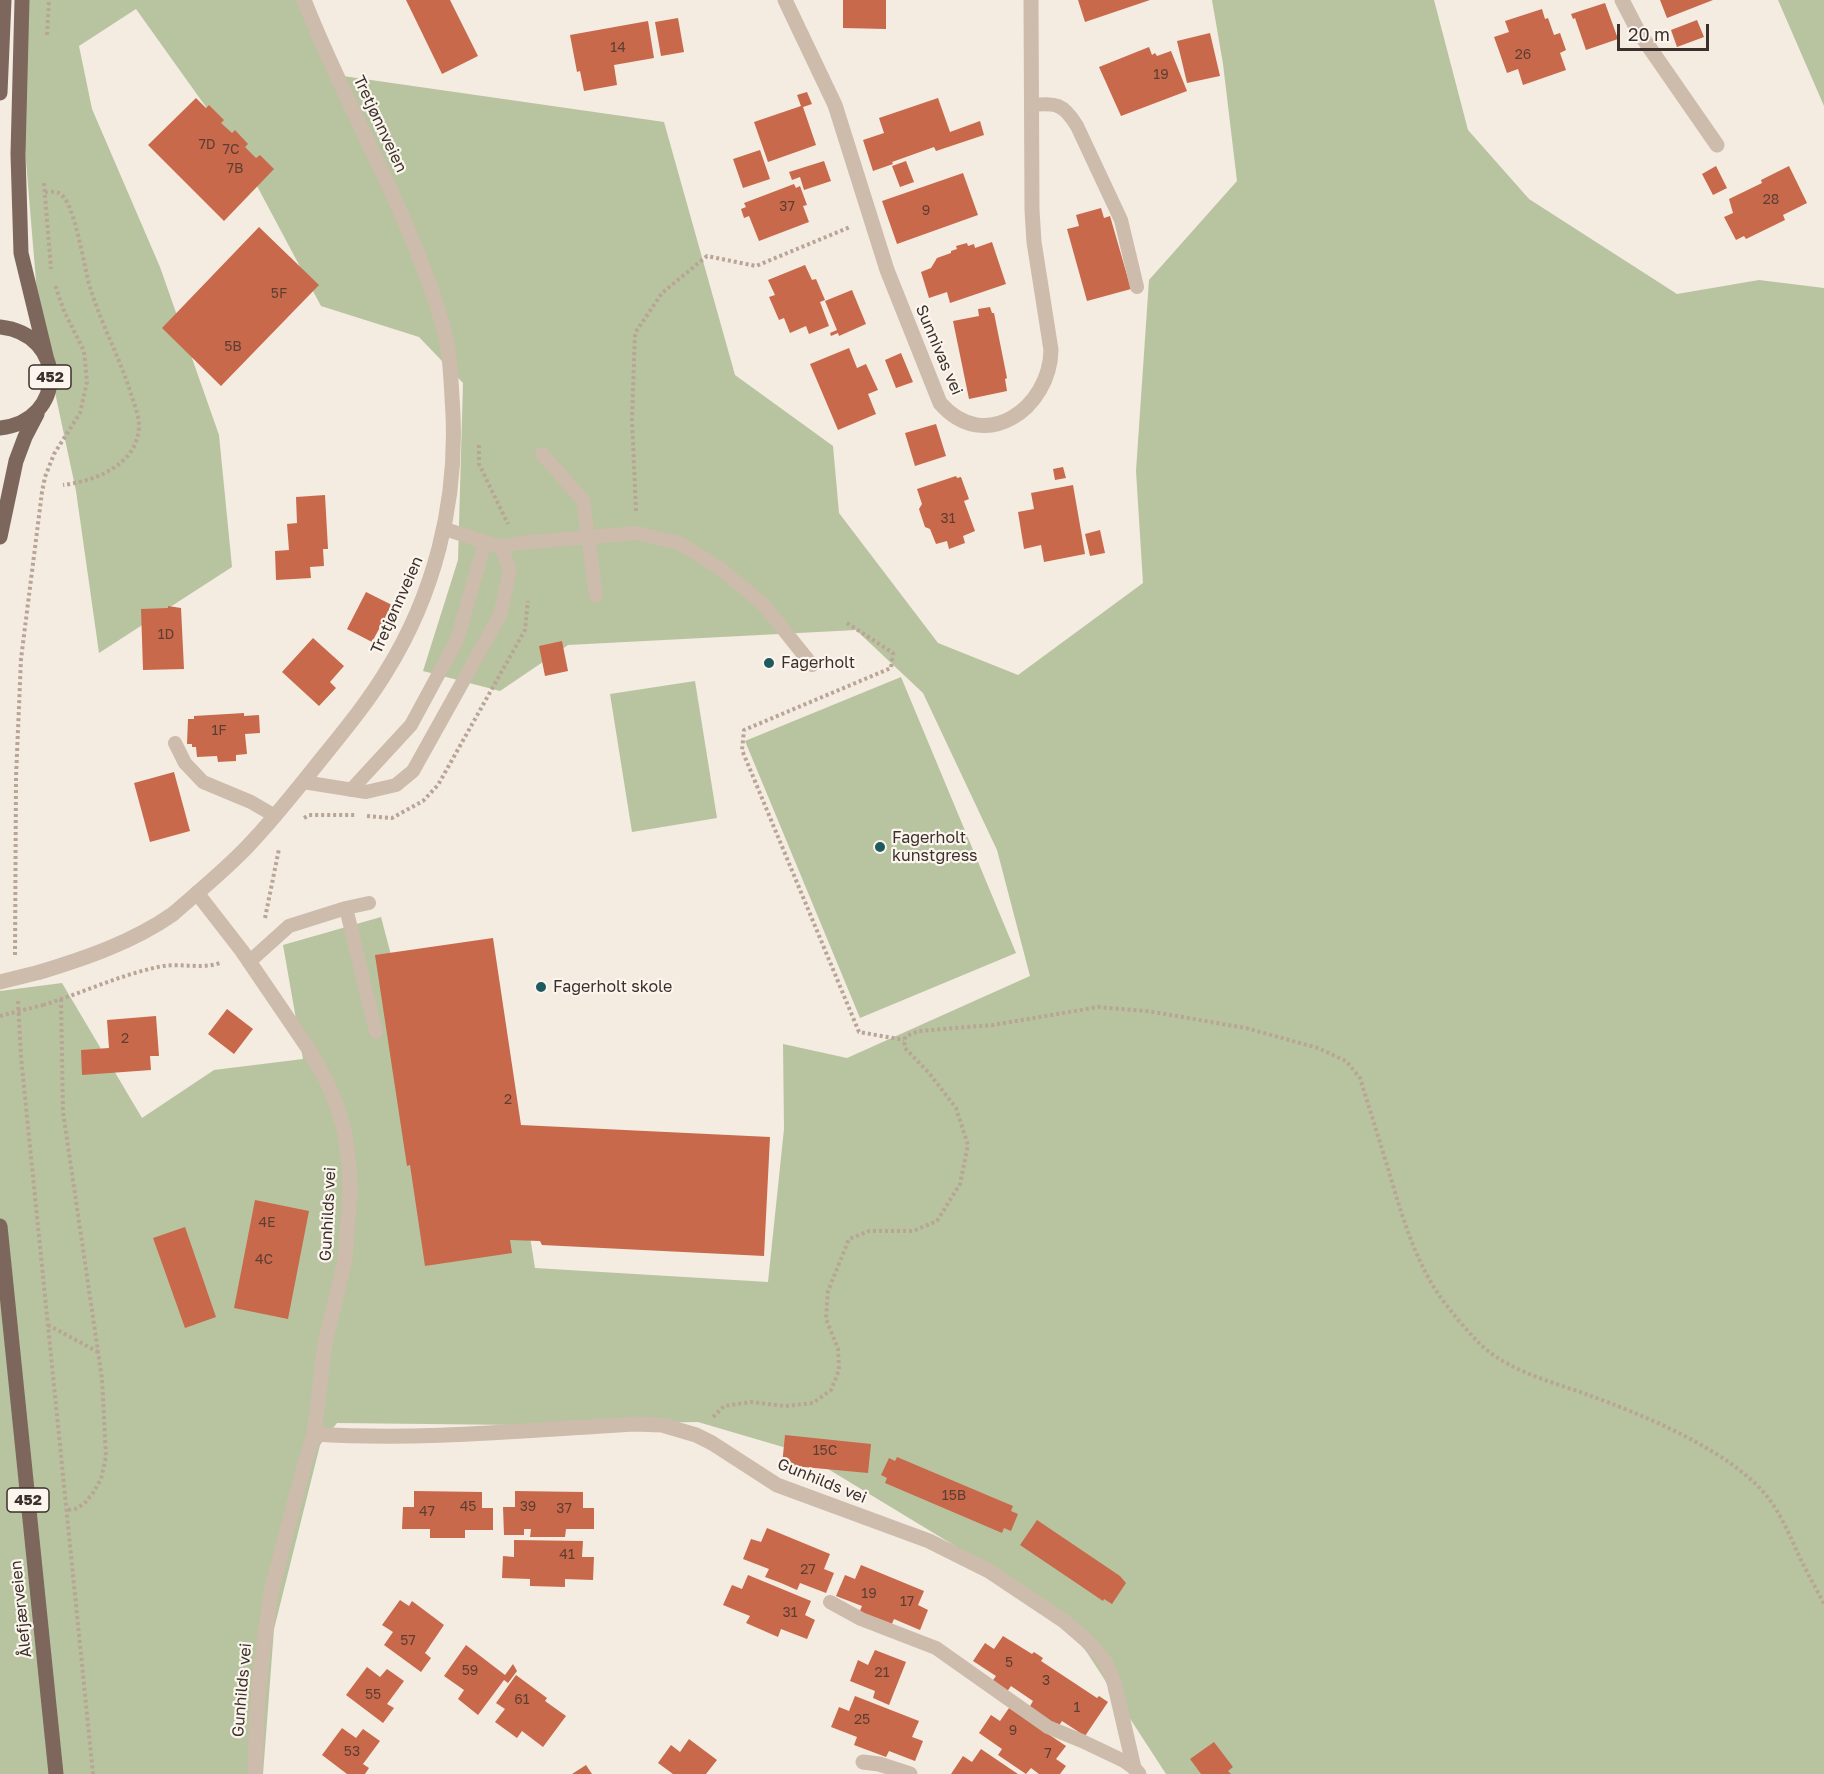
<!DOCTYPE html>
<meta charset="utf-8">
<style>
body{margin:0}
#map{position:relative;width:1824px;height:1774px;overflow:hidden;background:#f4ebe1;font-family:"Golos Text",sans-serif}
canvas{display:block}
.scale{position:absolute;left:1617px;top:24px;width:92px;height:27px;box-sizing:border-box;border:3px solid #3b302b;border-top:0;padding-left:8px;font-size:18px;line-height:21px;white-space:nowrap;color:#3b302b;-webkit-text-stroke:4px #fbf5ee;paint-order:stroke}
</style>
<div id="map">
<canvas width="1824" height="1774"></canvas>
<div class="scale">20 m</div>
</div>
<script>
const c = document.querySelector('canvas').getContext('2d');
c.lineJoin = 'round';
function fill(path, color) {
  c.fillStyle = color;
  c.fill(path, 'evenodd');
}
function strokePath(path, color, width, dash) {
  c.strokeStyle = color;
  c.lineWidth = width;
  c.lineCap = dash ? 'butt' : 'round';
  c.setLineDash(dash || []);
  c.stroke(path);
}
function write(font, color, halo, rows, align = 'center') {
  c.font = font + ' "Golos Text",sans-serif';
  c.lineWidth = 4.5;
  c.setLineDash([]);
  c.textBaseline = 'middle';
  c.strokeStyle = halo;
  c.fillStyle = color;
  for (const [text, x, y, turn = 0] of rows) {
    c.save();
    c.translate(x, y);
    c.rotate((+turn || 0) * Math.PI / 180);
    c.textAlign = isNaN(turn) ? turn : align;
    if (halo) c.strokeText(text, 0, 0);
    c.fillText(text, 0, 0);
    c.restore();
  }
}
const green = new Path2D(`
 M 19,0 L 309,0 L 343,76 L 664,122 L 735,375 L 833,446 L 839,513 L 938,643 L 1018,675 L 1143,583 L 1136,471 L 1149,280 L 1237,181 L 1223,64 L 1212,0 L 1434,0 L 1468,130 L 1529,199 L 1677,294 L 1759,280 L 1824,288 L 1824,1774 L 1166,1774 L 1073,1631 L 965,1552 L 800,1452 L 698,1422 L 516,1425 L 337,1423 L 320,1445 L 274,1629 L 263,1774 L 0,1774 L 0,991 L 62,983 L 142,1118 L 214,1070 L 303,1059 L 283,945 L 381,917 L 410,1027 L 522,1186 L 535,1268 L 768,1282 L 784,1129 L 783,1044 L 847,1058 L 1030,976 L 997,850 L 923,693 L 856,630 L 568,645 L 500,691 L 423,671 L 458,560 L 463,383 L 419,337 L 321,306 L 241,156 L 136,9 L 79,46 L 92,109 L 160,267 L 219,435 L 232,567 L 99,653 L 76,491 L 39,317 L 24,137 Z
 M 1778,0 L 1824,0 L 1824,106 Z
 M 901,677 L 1016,953 L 860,1018 L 745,741 Z
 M 695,681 L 717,818 L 632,832 L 610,694 Z`);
const building = new Path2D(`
 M 406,0 L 450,0 L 478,56 L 442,74 Z
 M 843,0 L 886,0 L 886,29 L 843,28 Z
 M 1078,0 L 1150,0 L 1085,22 Z
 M 1660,0 L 1713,0 L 1667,18 Z
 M 1605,3 L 1618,39 L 1586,50 L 1575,18 L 1573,19 L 1571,14 Z
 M 1542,9 L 1545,19 L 1548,18 L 1554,35 L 1560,33 L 1566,50 L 1560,53 L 1566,70 L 1523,85 L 1518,69 L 1507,73 L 1494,37 L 1509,32 L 1505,21 Z
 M 678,18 L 684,52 L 661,56 L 655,22 Z
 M 1697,20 L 1704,37 L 1677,47 L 1671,30 Z
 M 648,21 L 654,58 L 614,65 L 617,85 L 584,91 L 580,71 L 577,72 L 570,35 Z
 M 1210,33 L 1220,76 L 1187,83 L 1177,41 Z
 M 1149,47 L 1152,55 L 1155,53 L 1157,56 L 1171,51 L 1187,91 L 1121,116 L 1099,67 Z
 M 807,92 L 812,104 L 803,107 L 816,145 L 768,162 L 754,122 L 801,106 L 797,95 Z
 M 196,98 L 206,108 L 209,105 L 224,120 L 221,123 L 232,133 L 235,130 L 248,144 L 245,147 L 256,158 L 260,155 L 274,169 L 224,221 L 148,145 Z
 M 938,98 L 950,132 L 980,121 L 984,135 L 936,151 L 934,147 L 892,162 L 893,164 L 873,171 L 863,140 L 884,133 L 879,118 Z
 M 760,150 L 770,179 L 743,188 L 733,159 Z
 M 824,161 L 831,181 L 804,190 L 800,177 L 792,180 L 789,172 Z
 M 906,161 L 914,182 L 900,187 L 892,166 Z
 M 1716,166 L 1727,188 L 1713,195 L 1702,174 Z
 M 1789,166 L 1807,203 L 1783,215 L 1785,220 L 1746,239 L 1744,236 L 1736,240 L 1724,217 L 1733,213 L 1729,199 L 1762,183 L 1761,180 Z
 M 963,173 L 978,215 L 897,244 L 882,201 Z
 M 794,184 L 796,188 L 800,186 L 807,205 L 803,206 L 809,222 L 759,241 L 749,216 L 744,218 L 741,209 L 746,207 L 744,203 Z
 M 1101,208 L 1104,218 L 1110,216 L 1131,289 L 1087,301 L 1067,229 L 1079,226 L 1076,215 Z
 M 259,227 L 319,285 L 221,386 L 162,328 Z
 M 992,242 L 1006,284 L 950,303 L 947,292 L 929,298 L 921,272 L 931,268 L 937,258 L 951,253 L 951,251 L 957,249 L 956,246 L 967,243 L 968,246 L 974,244 L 975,248 Z
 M 805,265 L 812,280 L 816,279 L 825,300 L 820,302 L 829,326 L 809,334 L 806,326 L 790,333 L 784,318 L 779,320 L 769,297 L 775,295 L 768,280 Z
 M 852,290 L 866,324 L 839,336 L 838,333 L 831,336 L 830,333 L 837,330 L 825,301 Z
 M 990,307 L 992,313 L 994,313 L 1007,378 L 1005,379 L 1007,391 L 969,399 L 953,321 L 979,316 L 978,309 Z
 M 849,348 L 857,368 L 866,364 L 878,390 L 868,394 L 876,414 L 838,430 L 810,364 Z
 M 901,353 L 913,382 L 896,388 L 885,360 Z
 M 936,424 L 946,456 L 915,466 L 905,433 Z
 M 1063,467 L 1066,478 L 1055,480 L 1053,469 Z
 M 956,476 L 957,478 L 961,477 L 969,499 L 964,501 L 975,531 L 963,536 L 965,543 L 949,549 L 947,541 L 936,544 L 930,529 L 925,527 L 919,509 L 922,504 L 917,489 Z
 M 1073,485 L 1085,554 L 1044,562 L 1041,545 L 1024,549 L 1018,512 L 1034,509 L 1031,493 Z
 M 325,495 L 328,549 L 323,549 L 324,566 L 310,567 L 311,578 L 276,580 L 275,551 L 289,550 L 287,524 L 297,523 L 296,497 Z
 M 1100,530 L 1105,553 L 1090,556 L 1085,534 Z
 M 366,592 L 392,605 L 372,642 L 347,629 Z
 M 168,606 L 181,608 L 184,669 L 143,670 L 141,609 L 168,608 Z
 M 313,638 L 344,666 L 330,682 L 336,688 L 319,706 L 282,672 Z
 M 562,641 L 568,671 L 545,676 L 539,646 Z
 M 244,713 L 244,716 L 259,715 L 260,733 L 245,734 L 247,754 L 236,755 L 236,761 L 218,762 L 217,756 L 197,757 L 196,747 L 192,747 L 192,744 L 187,744 L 188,719 L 194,719 L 194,716 Z
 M 174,772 L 190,831 L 150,842 L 134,783 Z
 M 493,938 L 521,1125 L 770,1137 L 764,1256 L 542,1245 L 540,1241 L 510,1240 L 512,1253 L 425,1266 L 410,1165 L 407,1166 L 375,955 Z
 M 227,1009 L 253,1029 L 234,1054 L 208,1034 Z
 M 156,1016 L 159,1056 L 150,1056 L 151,1070 L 82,1075 L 81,1050 L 109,1048 L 107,1020 Z
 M 255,1200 L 309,1211 L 288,1319 L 234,1308 Z
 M 185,1227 L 216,1317 L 185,1328 L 153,1238 Z
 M 785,1435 L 871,1444 L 868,1473 L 782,1465 Z
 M 897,1457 L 1013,1506 L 1011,1511 L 1018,1514 L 1011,1531 L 1004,1528 L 1002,1533 L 885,1483 L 887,1478 L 881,1475 L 889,1458 L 895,1461 Z
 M 414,1491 L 482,1492 L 482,1508 L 493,1508 L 493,1530 L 465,1530 L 465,1538 L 430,1538 L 430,1529 L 402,1529 L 403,1507 L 414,1507 Z
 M 515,1491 L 583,1492 L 583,1508 L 594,1508 L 594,1529 L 566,1529 L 565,1537 L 530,1537 L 531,1529 L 524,1529 L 524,1535 L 504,1535 L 503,1507 L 515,1507 Z
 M 1037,1520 L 1120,1576 L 1126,1583 L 1112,1604 L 1104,1599 L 1103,1601 L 1020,1545 Z
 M 767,1528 L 830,1554 L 824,1569 L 834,1573 L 826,1593 L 800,1583 L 797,1590 L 781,1583 L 765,1577 L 769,1569 L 743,1559 L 751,1539 L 761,1542 Z
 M 514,1540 L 583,1541 L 582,1557 L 594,1557 L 593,1580 L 565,1579 L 565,1587 L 530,1586 L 530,1579 L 502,1578 L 503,1556 L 514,1557 Z
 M 861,1565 L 924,1591 L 918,1605 L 928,1610 L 920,1630 L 894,1619 L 891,1626 L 859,1613 L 862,1606 L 836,1596 L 845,1575 L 855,1579 Z
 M 748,1575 L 811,1601 L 805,1615 L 815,1620 L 807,1639 L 781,1629 L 778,1637 L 746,1623 L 750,1616 L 723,1605 L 732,1585 L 742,1589 Z
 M 400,1600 L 409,1606 L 412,1601 L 444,1625 L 425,1653 L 431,1658 L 421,1672 L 384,1645 L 393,1632 L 382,1625 Z
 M 1003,1636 L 1032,1654 L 1034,1652 L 1043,1658 L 1041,1661 L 1097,1698 L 1099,1696 L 1108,1702 L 1085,1736 L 1062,1721 L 1058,1727 L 1029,1708 L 1033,1701 L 1011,1686 L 1006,1693 L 991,1683 L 996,1676 L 973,1661 L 985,1643 L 994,1649 Z
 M 466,1645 L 505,1675 L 513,1664 L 517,1671 L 508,1683 L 504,1680 L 478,1715 L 458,1699 L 464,1690 L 444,1676 Z
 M 875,1650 L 906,1662 L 889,1705 L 873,1698 L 875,1691 L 850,1681 L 858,1660 L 868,1665 Z
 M 367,1667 L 380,1677 L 387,1669 L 404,1681 L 387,1704 L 394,1708 L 383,1723 L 346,1695 Z
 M 516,1675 L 547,1698 L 545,1701 L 566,1716 L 543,1747 L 522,1731 L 517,1738 L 495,1722 L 505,1709 L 496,1703 Z
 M 855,1696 L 919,1721 L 912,1737 L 923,1741 L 915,1761 L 889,1751 L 886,1757 L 854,1745 L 857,1737 L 831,1727 L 839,1707 L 849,1711 Z
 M 1009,1708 L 1066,1746 L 1056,1759 L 1066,1766 L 1060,1774 L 1039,1774 L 1031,1768 L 1026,1774 L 998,1755 L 1002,1749 L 979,1733 L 991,1715 L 1000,1721 Z
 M 342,1728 L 356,1738 L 363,1729 L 380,1741 L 363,1764 L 369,1768 L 365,1774 L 347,1774 L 322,1755 Z
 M 689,1739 L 717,1760 L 706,1774 L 673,1774 L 658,1763 L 671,1745 L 680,1752 Z
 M 1214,1742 L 1233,1767 L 1228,1771 L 1231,1774 L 1201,1774 L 1190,1759 Z
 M 981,1749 L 1009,1768 L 1018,1774 L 951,1774 L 963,1756 L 972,1762 Z
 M 586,1765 L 592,1774 L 572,1774 Z`);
const path = new Path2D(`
 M 47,35 L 49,0
 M 44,183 L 51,269
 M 45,192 C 49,192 55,191 59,193 C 75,200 84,269 90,287 C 101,324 120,358 131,394 C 134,404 139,415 139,426 C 138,465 95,481 63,485
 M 479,445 L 479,464 L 508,524
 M 636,511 L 632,420 L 635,333 L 662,293 L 707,256 L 756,266 L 850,227
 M 847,623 L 893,653 L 891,668 L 744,730 L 742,750 L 859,1032 L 904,1040
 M 367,816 L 392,818 L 423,801 L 438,785 L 525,630 L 528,601
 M 304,818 L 309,815 L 356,815
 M 265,918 L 279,849
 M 15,955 L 16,777 L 21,659 L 42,492 L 45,477 L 54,454 L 80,413 L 87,382 L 84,351 L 64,311 L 55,285
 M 61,999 L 63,1112 L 102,1379 L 106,1457 L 101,1479 L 93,1493 L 84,1504 L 75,1509 L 66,1510
 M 18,1001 L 21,1057 L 93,1774
 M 43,1005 C 83,993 121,974 163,966 C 182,963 204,970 222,962
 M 48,1325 L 98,1352
 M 713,1417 L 724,1406 L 751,1402 L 785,1406 L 813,1403 L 831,1390 L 839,1370 L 838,1349 L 826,1319 L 828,1291 L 849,1239 L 869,1231 L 913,1231 L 937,1221 L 960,1184 L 968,1145 L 956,1108 L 929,1073 L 905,1048 L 904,1040 L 906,1036 L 919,1031 L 993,1025 L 1098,1007 L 1147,1011 L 1246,1028 L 1318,1048 L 1346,1061 L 1360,1078 C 1369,1107 1378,1136 1387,1165 C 1400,1209 1413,1257 1439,1295 C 1450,1311 1464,1327 1477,1341 C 1505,1370 1549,1381 1586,1394 C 1643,1415 1733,1451 1769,1499 C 1785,1520 1793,1545 1805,1568 C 1811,1580 1818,1592 1824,1604`);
const service = new Path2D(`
 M 1031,105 C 1056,103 1063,103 1077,126 L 1121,220 L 1137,287
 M 542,454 L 583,500 L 596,596
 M 501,547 L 518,543 L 637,533 L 679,543 L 718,567 L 763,604 L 812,665
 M 175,743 L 185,763 L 203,782 L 251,802 L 275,816
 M 303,782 L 366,792 L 396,785 L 413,771 L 500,615 L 510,570 L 501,547 L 445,529
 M 351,790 L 411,725 L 457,640 L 485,542
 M 346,908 L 376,1032
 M 249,962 L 289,926 L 346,908 L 369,903
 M 830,1602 L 861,1619 L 936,1648 L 1048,1727 L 1082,1741 L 1124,1761 L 1134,1768`);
const minor = new Path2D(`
 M 785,0 L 835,105 L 887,270 L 940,403 C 985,455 1050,408 1051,350 L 1034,242 L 1032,210 L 1031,0
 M 1622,0 L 1638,31 L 1717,145
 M 197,893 L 242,951 L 308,1048 L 327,1082 L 337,1106 L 345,1134 L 349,1166 L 350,1193 L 345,1260 L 325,1343 L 314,1434 L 304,1466 L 271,1592 L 261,1667 L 257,1711 L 255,1774
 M 314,1434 C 421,1441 529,1430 635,1424 L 662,1425 L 696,1435 L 712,1443 L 777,1485 L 929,1541 L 989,1571 L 1064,1621 L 1086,1640 L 1105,1661 L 1114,1682 L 1134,1768 L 1139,1774
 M 863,1762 L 879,1764 L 910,1774`);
const tertiary = new Path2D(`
 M 40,972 C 86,958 133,942 173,914 C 198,892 224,871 247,847 C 276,817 301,784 327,752 C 348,726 369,700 386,672 C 434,595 457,505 453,414 C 451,385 451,354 443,326 C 410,212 347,110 304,0`);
const primary = new Path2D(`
 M 22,0 L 18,154 L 21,253 L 46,356
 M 0,93 L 4,0
 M 0,327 C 67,334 67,421 0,428
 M 0,537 L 16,461 L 25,437 L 37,414
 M 0,1226 L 56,1774`);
const pathBridge = new Path2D(`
 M 0,1016 L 43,1005`);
const tertiaryBridge = new Path2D(`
 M 0,982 L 40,972`);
const markers = [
 [769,663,6,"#1f5a5e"],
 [880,847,6,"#1f5a5e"],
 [541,987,6,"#1f5a5e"]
];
const numberNames = [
 ["14",618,48],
 ["26",1523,55],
 ["19",1161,75],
 ["7D",207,145],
 ["7C",231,150],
 ["7B",235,169],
 ["28",1771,200],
 ["37",787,207],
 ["9",926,211],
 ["5F",279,294],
 ["5B",233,347],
 ["31",948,519],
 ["1D",166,635],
 ["1F",219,731],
 ["2",125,1039],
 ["2",508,1100],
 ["4E",267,1223],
 ["4C",264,1260],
 ["15C",825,1451],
 ["15B",954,1496],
 ["45",468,1507],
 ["39",528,1507],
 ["37",564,1509],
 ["47",427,1512],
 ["41",567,1555],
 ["27",808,1570],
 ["19",869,1594],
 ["17",907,1602],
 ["31",790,1613],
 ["57",408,1641],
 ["5",1009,1663],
 ["59",470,1671],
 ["21",882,1673],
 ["3",1046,1681],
 ["55",373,1695],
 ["61",522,1700],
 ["1",1077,1708],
 ["25",862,1720],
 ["9",1013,1731],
 ["53",352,1752],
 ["7",1048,1754]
];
const shields = [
 [50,377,42],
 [28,1500,42]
];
const shieldNames = [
 ["452",50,377],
 ["452",28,1500]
];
const streetNames = [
 ["Tretjønnveien",380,124,65],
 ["Sunnivas vei",939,350,67],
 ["Tretjønnveien",397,605,-66],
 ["Gunhilds vei",328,1214,-87],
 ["Gunhilds vei",822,1481,22],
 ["Ålefjærveien",21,1609,-96],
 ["Gunhilds vei",242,1690,-85]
];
const poiNames = [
 ["Fagerholt",781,663],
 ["Fagerholt",892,838],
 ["kunstgress",892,856],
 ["Fagerholt skole",553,987]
];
fill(green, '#b8c4a0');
fill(building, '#c8694b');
strokePath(path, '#b9a596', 4, [3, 3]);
strokePath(service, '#cdbbac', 14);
strokePath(minor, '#cdbbac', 15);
strokePath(tertiary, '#cdbbac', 15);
strokePath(primary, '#7d675c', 15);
strokePath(pathBridge, '#b9a596', 4, [3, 3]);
strokePath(tertiaryBridge, '#cdbbac', 15);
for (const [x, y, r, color] of markers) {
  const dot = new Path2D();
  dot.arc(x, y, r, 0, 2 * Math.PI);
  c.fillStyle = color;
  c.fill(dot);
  strokePath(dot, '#fbf5ee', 2);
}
write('14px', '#5e3e33', null, numberNames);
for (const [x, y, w] of shields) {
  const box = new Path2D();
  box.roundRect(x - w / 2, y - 12, w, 24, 4.5);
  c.fillStyle = '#fbf5ee';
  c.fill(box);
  strokePath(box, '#3b302b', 1.5);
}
write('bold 15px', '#3b302b', null, shieldNames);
write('16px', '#3b302b', '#fbf5ee', streetNames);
write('16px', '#3b302b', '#fbf5ee', poiNames, 'left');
</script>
